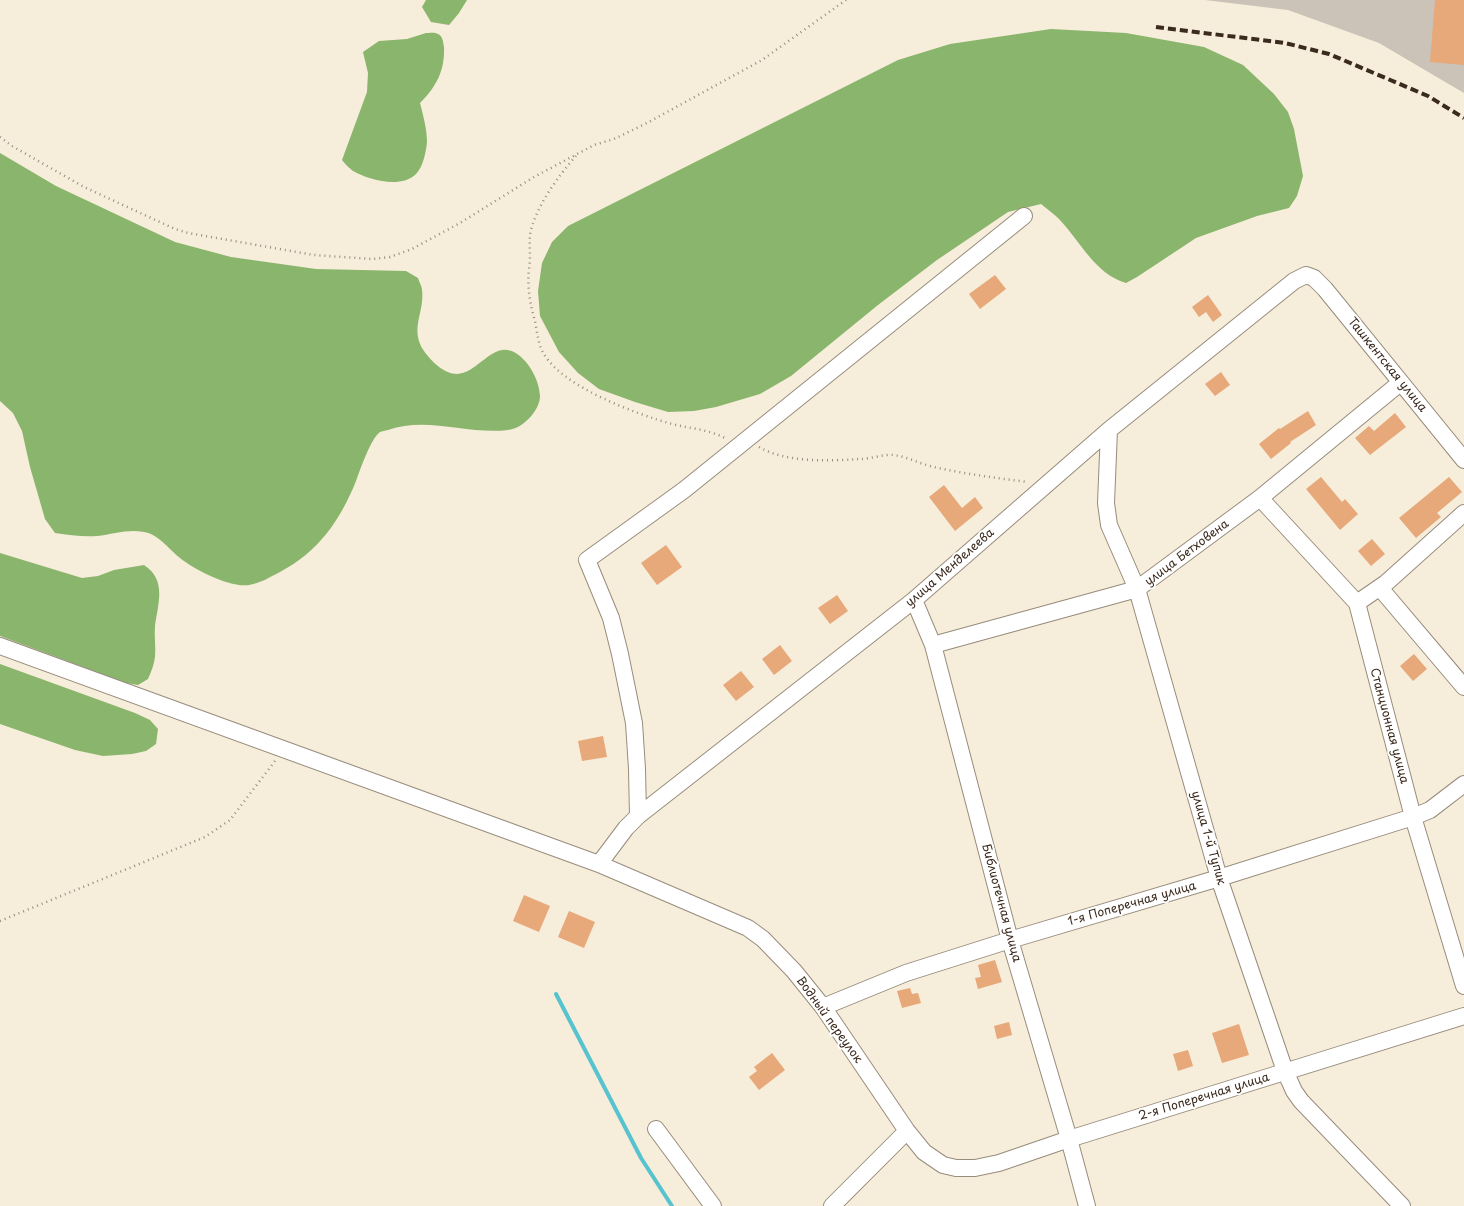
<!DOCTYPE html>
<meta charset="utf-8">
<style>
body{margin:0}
canvas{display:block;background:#f6edda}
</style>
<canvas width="1464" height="1206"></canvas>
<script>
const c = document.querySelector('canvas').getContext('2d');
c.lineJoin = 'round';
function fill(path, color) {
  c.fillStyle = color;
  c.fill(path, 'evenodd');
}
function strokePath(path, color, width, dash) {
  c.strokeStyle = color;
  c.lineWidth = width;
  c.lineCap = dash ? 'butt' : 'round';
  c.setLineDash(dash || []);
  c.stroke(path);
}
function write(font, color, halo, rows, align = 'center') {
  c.font = font + ' "Playpen Sans",sans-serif';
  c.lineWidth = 4;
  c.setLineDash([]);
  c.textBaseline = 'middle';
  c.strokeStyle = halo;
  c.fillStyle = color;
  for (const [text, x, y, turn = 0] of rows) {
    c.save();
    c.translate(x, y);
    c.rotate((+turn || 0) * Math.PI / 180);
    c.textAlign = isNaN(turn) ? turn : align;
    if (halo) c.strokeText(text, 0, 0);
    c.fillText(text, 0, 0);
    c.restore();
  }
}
const industrial = new Path2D(`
 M 1205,0 L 1464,0 L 1464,93 L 1379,43 L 1288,10 Z`);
const forest = new Path2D(`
 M 426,0 L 467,0 L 459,13 L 449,25 L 431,22 L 422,7 Z
 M 1051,29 L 1126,33 L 1204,47 L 1243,65 L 1274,94 L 1288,112 L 1294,129 L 1303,176 L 1297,196 L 1289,208 L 1257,216 L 1196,238 L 1137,277 L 1126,283 C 1095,274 1081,242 1059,219 C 1054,214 1047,209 1041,204 L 1008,212 L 937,260 L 878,305 L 791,376 L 760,394 L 716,407 L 694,411 L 668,412 L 635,402 L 599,389 L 578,373 L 559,352 L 540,316 L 538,291 L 542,263 L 552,242 L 568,226 L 898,60 L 950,44 Z
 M 426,33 C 429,33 435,32 438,34 C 443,36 443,42 444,47 C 445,71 436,87 420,103 C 423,115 427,129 427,142 C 426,152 423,167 416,174 C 401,189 369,180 353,171 C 349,168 345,164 342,160 L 367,92 L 368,73 L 363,52 L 379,41 L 407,39 Z
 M 0,153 L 56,186 L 175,242 L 231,257 L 316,269 L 406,271 L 418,278 C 419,282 422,286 422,290 C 425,312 409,329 424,351 C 431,361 444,374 457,374 C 482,373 497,329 526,362 C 534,372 539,383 540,396 C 540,411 522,429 508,430 C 468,435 427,416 388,430 C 385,431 382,431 380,432 C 371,438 360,470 356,481 C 340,521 318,552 280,572 C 270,577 261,583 249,585 C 230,588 195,570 180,558 C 171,551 162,539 151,534 C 133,527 115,534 97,536 C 83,537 69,535 55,533 L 45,519 L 30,467 L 22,431 L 13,413 L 0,401 Z
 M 0,553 L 82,578 L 98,576 L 114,570 L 144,565 C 167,580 158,604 155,626 C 154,636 156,647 155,657 C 154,665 151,672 148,679 L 138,685 L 126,683 L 0,636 Z
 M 0,664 L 135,713 L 150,720 L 158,729 L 156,744 L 146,751 L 132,754 L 103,756 L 75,750 L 0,724 Z`);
const stream = new Path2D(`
 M 556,994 L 641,1158 L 672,1206`);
const building = new Path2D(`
 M 1435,0 L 1464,0 L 1464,65 L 1430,62 Z
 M 995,275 L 1006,289 L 980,309 L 969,294 Z
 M 1208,295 L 1222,315 L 1213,322 L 1206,312 L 1199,317 L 1192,307 Z
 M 1221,372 L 1230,385 L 1215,396 L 1205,384 Z
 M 1308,411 L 1316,425 L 1290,442 L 1291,443 L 1271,459 L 1259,444 L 1279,428 L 1280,429 Z
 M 1395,413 L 1406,427 L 1370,455 L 1355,438 L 1369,426 L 1374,431 Z
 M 1321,477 L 1342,502 L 1345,499 L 1358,514 L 1340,530 L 1306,489 Z
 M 1449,477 L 1462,492 L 1437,513 L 1441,517 L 1416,538 L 1399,518 Z
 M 944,485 L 962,508 L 975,497 L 983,508 L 955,531 L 929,497 Z
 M 1372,539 L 1385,554 L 1371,566 L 1358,551 Z
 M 666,545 L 682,567 L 657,585 L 641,563 Z
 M 837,595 L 848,611 L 830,624 L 818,608 Z
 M 780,645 L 792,661 L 774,675 L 762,659 Z
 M 1414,654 L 1427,669 L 1413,681 L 1400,666 Z
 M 741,671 L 754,687 L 736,701 L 723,685 Z
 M 603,736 L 607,757 L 582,761 L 578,741 Z
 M 524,895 L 550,906 L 539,932 L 513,921 Z
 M 569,911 L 595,922 L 584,948 L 558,937 Z
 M 995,960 L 1002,982 L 978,989 L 975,978 L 981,977 L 978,965 Z
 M 910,988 L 912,994 L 918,993 L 921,1003 L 902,1008 L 897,991 Z
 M 1009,1022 L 1012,1035 L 997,1039 L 994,1026 Z
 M 1239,1024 L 1249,1055 L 1222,1063 L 1212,1033 Z
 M 1188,1050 L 1193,1066 L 1178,1071 L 1173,1054 Z
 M 772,1053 L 785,1070 L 759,1090 L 749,1077 L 757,1071 L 754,1067 Z`);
const path = new Path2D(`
 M 0,137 L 12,146 L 84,187 L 175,229 L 188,233 L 314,255 L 372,259 L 390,257 L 412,249 L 460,223 L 534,177 L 594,145 L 614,139 L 647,123 L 762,60 L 846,0
 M 576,156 C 559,175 534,209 530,235 C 529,246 531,257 529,269 C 527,287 530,304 535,321 C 537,331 538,345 544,354 C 563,387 636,414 672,424 C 692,429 708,429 727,439
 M 759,447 C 787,463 828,461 860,459 C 871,459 883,454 894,455 C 908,457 920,464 934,467 C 965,474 996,478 1028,482
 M 0,921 L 205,837 L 230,820 L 275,761`);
const minor = new Path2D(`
 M 1109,430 L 1106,503 L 1109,525 L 1137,589 L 1219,878 L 1285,1071 L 1294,1091 L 1301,1101 L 1402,1206
 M 1260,498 L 1357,603 L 1413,817 L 1464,986
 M 1380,588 L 1464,687
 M 914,600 L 933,645 L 1010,940 L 1069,1139 L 1087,1206
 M 1357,603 L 1386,583 L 1464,513
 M 933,645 L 1137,589 L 1260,498 L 1400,383
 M 0,646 L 599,864 L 748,928 L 763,939 L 794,971 L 823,1007 L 907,1131 L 924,1152 L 943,1165 L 956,1168 L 975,1168 L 999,1163 L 1069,1139 L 1464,1016
 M 638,816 L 637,769 L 634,723 L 620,654 L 611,618 L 587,560 L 684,490 L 1024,216
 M 599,864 L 626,828 L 638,816 L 914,600 L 1109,430 L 1294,281 L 1306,275 L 1314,278 L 1325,289 L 1464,460
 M 823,1007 L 906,973 L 1010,940 L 1219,878 L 1413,817 L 1430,810 L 1464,784
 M 656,1129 L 713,1206
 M 832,1206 L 907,1131`);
const rail = new Path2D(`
 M 1156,27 L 1285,43 L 1329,54 L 1428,96 L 1464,118`);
const streetNames = [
 ["Ташкентская улица",1387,365,51],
 ["улица Бетховена",1187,553,-37],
 ["улица Менделеева",950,568,-41],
 ["Станционная улица",1389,726,75],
 ["улица 1-й Тупик",1208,838,74],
 ["Библиотечная улица",1001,903,75],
 ["1-я Поперечная улица",1132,904,-16],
 ["Водный переулок",829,1020,54],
 ["2-я Поперечная улица",1204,1097,-17]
];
fill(industrial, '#cbc2b8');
fill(forest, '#8ab56c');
strokePath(stream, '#57c3ce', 4);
fill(building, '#e7a87a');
strokePath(minor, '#988c7c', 18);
strokePath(path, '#988c7c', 2.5, [1, 4]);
strokePath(minor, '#fff', 16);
strokePath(rail, '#3b2a1e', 4, [8, 4]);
write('12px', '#3b2a1e', '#fff', streetNames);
</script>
